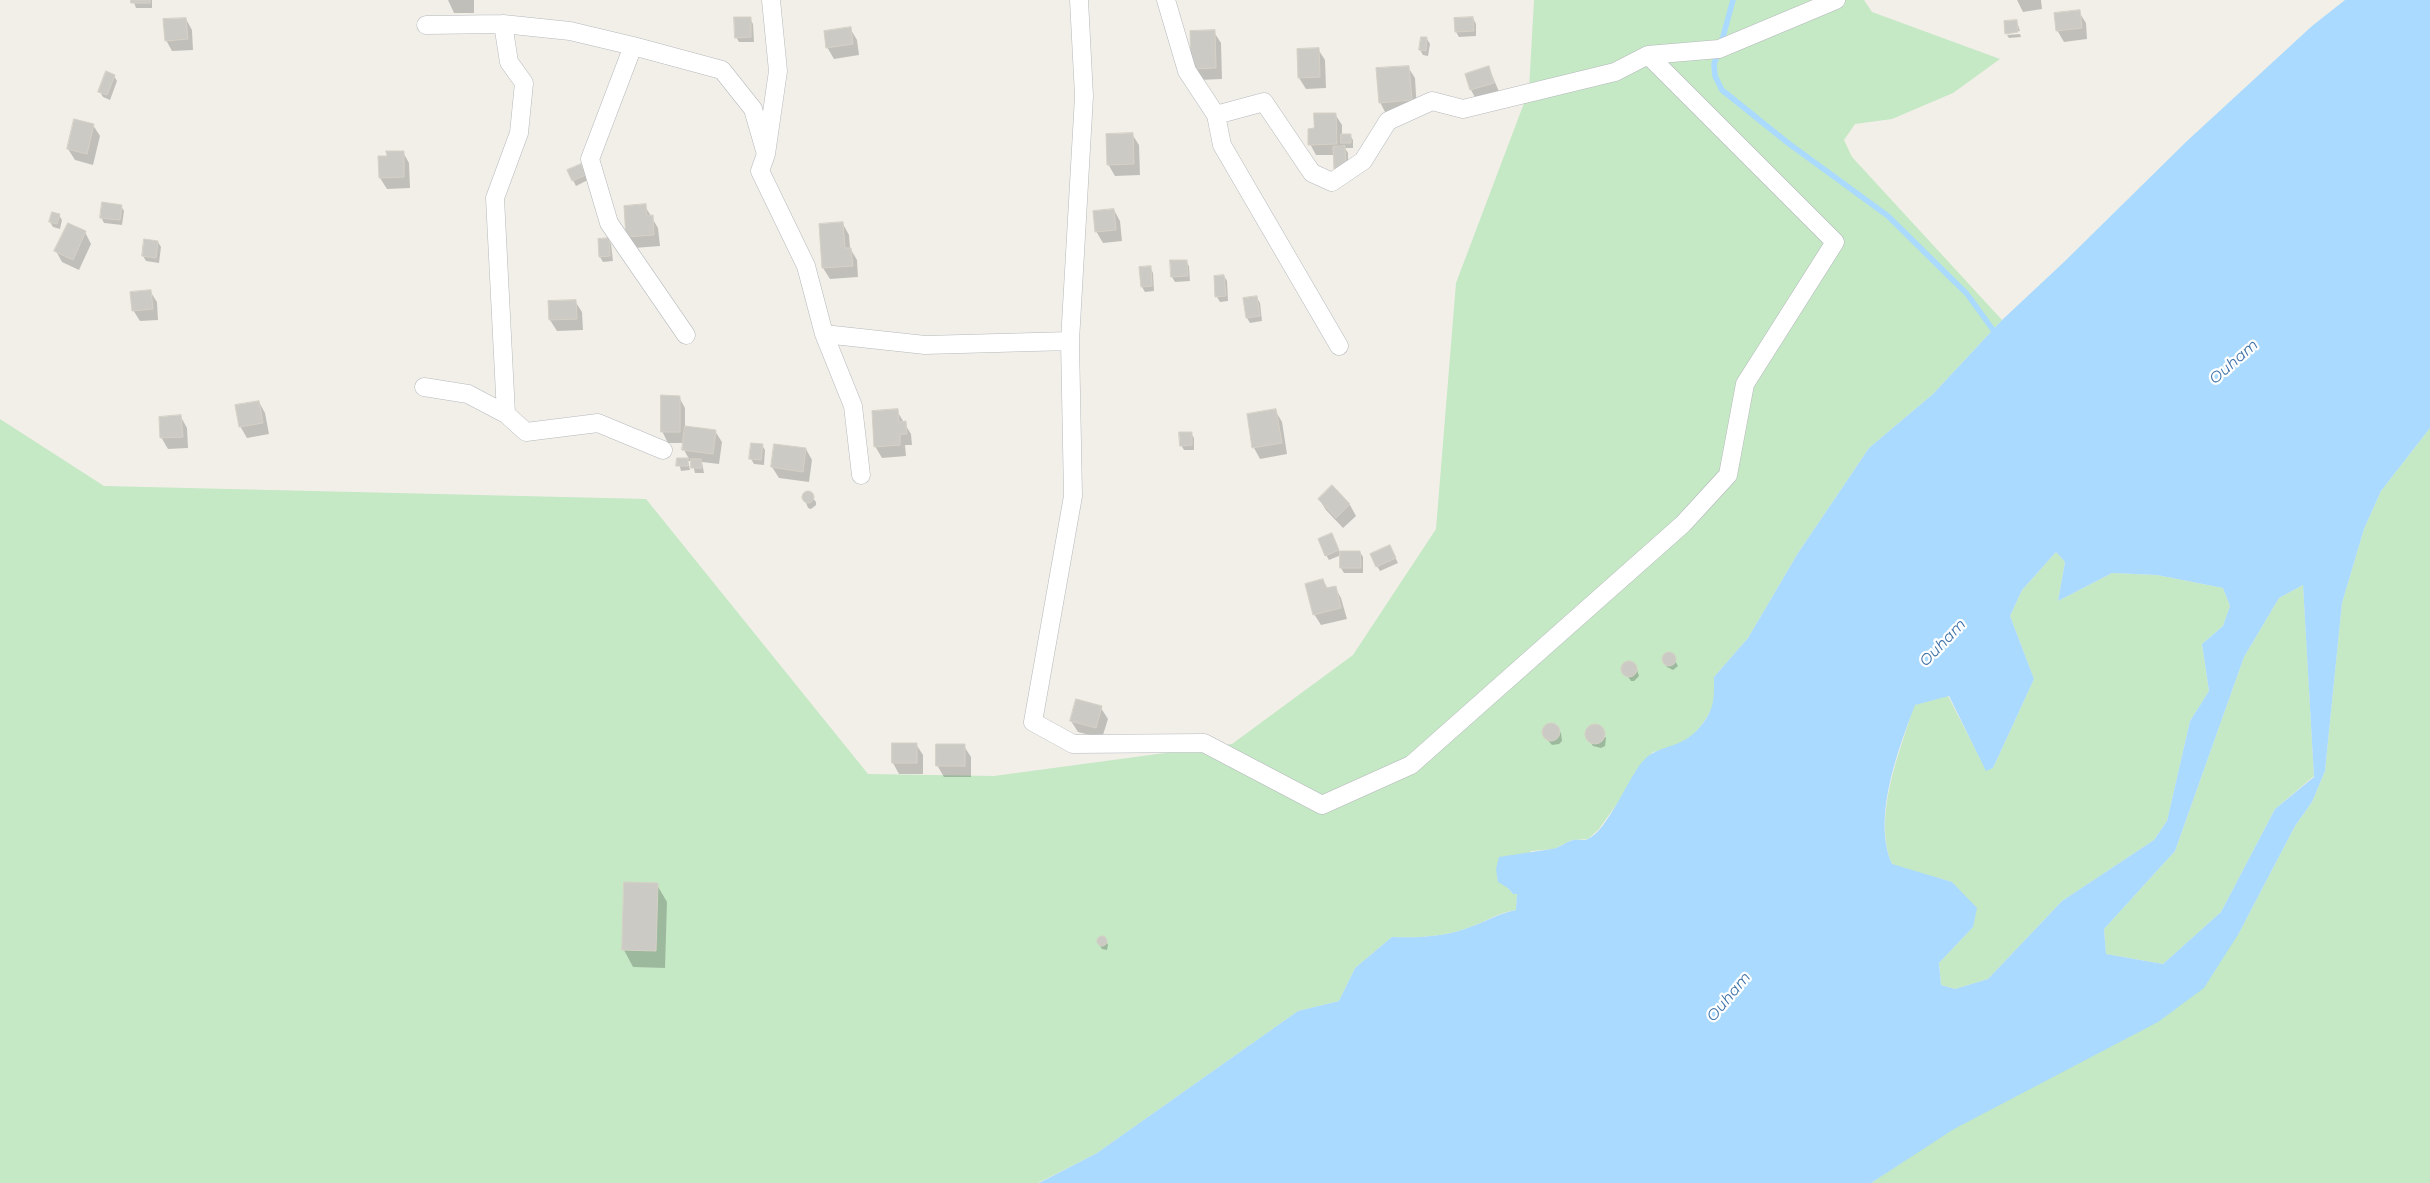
<!DOCTYPE html>
<style>
body{margin:0}
canvas{display:block;background:#f1efe8}
</style>
<canvas width="2430" height="1183"></canvas>
<script>
const c = document.querySelector('canvas').getContext('2d');
c.lineJoin = 'round';
function fill(path, color) {
  c.fillStyle = color;
  c.fill(path, 'evenodd');
}
function strokePath(path, color, width, dash) {
  c.strokeStyle = color;
  c.lineWidth = width;
  c.lineCap = dash ? 'butt' : 'round';
  c.setLineDash(dash || []);
  c.stroke(path);
}
function write(font, color, halo, rows, align = 'center') {
  c.font = font + ' Montserrat,sans-serif';
  c.lineWidth = 4.5;
  c.setLineDash([]);
  c.textBaseline = 'middle';
  c.strokeStyle = halo;
  c.fillStyle = color;
  for (const [text, x, y, turn = 0] of rows) {
    c.save();
    c.translate(x, y);
    c.rotate((+turn || 0) * Math.PI / 180);
    c.textAlign = isNaN(turn) ? turn : align;
    if (halo) c.strokeText(text, 0, 0);
    c.fillText(text, 0, 0);
    c.restore();
  }
}
const green = new Path2D(`
 M 1534,0 L 1864,0 L 1872,12 L 2000,59 L 1953,93 L 1892,119 L 1855,124 L 1844,140 L 1852,157 L 2002,320 L 1933,394 L 1869,448 L 1798,553 L 1748,638 L 1714,677 L 1714,706 L 1701,726 L 1688,740 L 1667,749 L 1653,752 L 1636,771 L 1619,801 L 1599,829 L 1588,839 L 1572,840 L 1554,849 L 1531,851 L 1508,888 L 1513,894 L 1517,894 L 1516,910 C 1499,912 1483,923 1465,929 C 1441,937 1417,938 1392,937 L 1355,968 L 1339,1001 L 1298,1011 L 1097,1153 L 1038,1183 L 0,1183 L 0,419 L 104,486 L 646,499 L 868,774 L 994,776 L 1232,744 L 1353,655 L 1436,529 L 1456,283 L 1529,90 Z
 M 2430,428 L 2430,1183 L 1871,1183 L 2239,933 L 2295,826 L 2312,802 L 2325,771 L 2342,603 L 2364,529 L 2381,491 Z
 M 2056,552 L 2065,562 L 2058,601 L 2112,573 L 2157,575 L 2223,588 L 2230,606 L 2223,626 L 2202,644 L 2209,691 L 2190,721 L 2167,821 L 2154,840 L 2062,901 L 1988,979 L 1955,989 L 1941,985 L 1939,963 L 1973,927 L 1952,882 L 1892,865 C 1872,815 1900,753 1914,705 L 1948,696 L 1986,770 L 1993,768 L 2034,679 L 2010,616 L 2022,590 Z
 M 2303,585 L 2314,776 L 2275,809 L 2221,912 L 2163,964 L 2106,954 L 2104,929 L 2175,851 L 2244,657 L 2279,598 Z`);
const water = new Path2D(`
 M 2345,0 L 2430,0 L 2430,428 L 2381,491 L 2364,529 L 2342,603 L 2325,771 L 2312,802 L 2295,826 L 2239,933 L 2204,988 L 2158,1022 L 1954,1129 L 1871,1183 L 1039,1183 L 1097,1153 L 1298,1011 L 1339,1001 L 1355,968 L 1392,937 C 1417,938 1441,937 1465,929 C 1483,923 1499,913 1516,910 L 1517,894 L 1513,894 L 1508,888 L 1498,882 L 1496,869 L 1499,857 C 1516,854 1534,852 1552,849 C 1559,848 1566,842 1573,840 C 1578,839 1584,841 1588,839 C 1608,830 1628,778 1643,761 C 1658,744 1681,750 1700,727 C 1715,709 1714,699 1714,677 L 1748,638 L 1798,553 L 1869,448 L 1933,394 L 2002,320 L 2064,262 L 2187,141 L 2312,26 ZM 2056,552 L 2065,562 L 2058,601 L 2112,573 L 2157,575 L 2223,588 L 2230,606 L 2223,626 L 2202,644 L 2209,691 L 2190,721 L 2167,821 L 2154,840 L 2062,901 L 1988,979 L 1955,989 L 1941,985 L 1939,963 L 1973,927 L 1977,908 L 1952,882 L 1892,864 C 1872,818 1898,750 1915,705 L 1949,696 L 1986,771 L 1993,768 L 2034,679 L 2010,616 L 2022,590 ZM 2303,585 L 2314,777 L 2275,809 L 2221,912 L 2163,964 L 2106,954 L 2104,929 L 2175,851 L 2244,657 L 2279,598 Z`);
const shadow = new Path2D(`
 M 133,0 L 152,0 L 152,8 L 136,8 Z
 M 448,0 L 474,0 L 474,13 L 454,13 Z
 M 2017,0 L 2041,0 L 2042,9 L 2023,12 Z
 M 2079,12 L 2086,23 L 2087,39 L 2064,42 L 2057,30 Z
 M 750,18 L 753,24 L 754,42 L 739,42 L 736,37 Z
 M 1473,18 L 1476,24 L 1476,36 L 1459,37 L 1456,32 Z
 M 186,19 L 192,30 L 193,50 L 172,51 L 166,40 Z
 M 2017,22 L 2020,31 L 2007,32 L 2007,34 L 2005,23 Z
 M 850,28 L 857,40 L 859,55 L 834,59 L 827,47 Z
 M 1214,32 L 1221,43 L 1222,79 L 1199,80 L 1192,68 Z
 M 2020,34 L 2021,37 L 2009,38 L 2007,35 Z
 M 1427,39 L 1430,44 L 1428,56 L 1423,55 L 1420,50 Z
 M 1318,49 L 1325,60 L 1326,88 L 1306,89 L 1299,78 Z
 M 1408,67 L 1415,78 L 1417,111 L 1386,114 L 1380,102 Z
 M 1489,68 L 1500,94 L 1477,101 L 1471,90 Z
 M 114,76 L 117,81 L 110,100 L 103,97 L 100,92 Z
 M 1335,114 L 1342,125 L 1342,136 L 1350,135 L 1353,140 L 1353,148 L 1345,148 L 1348,153 L 1348,173 L 1338,173 L 1335,168 L 1335,155 L 1316,155 L 1310,144 L 1315,130 Z
 M 93,125 L 100,136 L 93,165 L 75,160 L 68,149 Z
 M 1132,134 L 1139,145 L 1140,175 L 1115,176 L 1108,164 Z
 M 403,152 L 409,163 L 410,188 L 387,189 L 380,178 L 388,157 Z
 M 583,170 L 588,180 L 576,186 L 573,180 Z
 M 121,206 L 124,211 L 122,225 L 104,223 L 101,217 Z
 M 645,206 L 658,228 L 660,246 L 634,248 L 627,237 Z
 M 1114,210 L 1120,221 L 1122,241 L 1103,243 L 1096,231 Z
 M 59,215 L 62,220 L 60,229 L 53,227 L 50,222 Z
 M 843,224 L 849,235 L 850,248 L 857,260 L 858,277 L 830,279 L 823,268 Z
 M 85,232 L 91,244 L 79,270 L 62,262 L 56,251 Z
 M 608,239 L 611,244 L 613,261 L 603,262 L 600,257 L 599,240 Z
 M 158,242 L 161,247 L 159,263 L 146,261 L 143,256 Z
 M 1186,261 L 1189,266 L 1190,281 L 1175,282 L 1172,277 Z
 M 1150,267 L 1153,273 L 1154,291 L 1145,292 L 1142,287 Z
 M 1224,276 L 1227,281 L 1228,301 L 1220,302 L 1217,297 Z
 M 150,291 L 157,302 L 158,320 L 140,321 L 133,310 Z
 M 1257,298 L 1260,303 L 1262,321 L 1250,323 L 1247,318 Z
 M 575,301 L 582,312 L 583,330 L 557,331 L 550,320 L 549,303 Z
 M 679,397 L 685,408 L 685,428 L 715,431 L 722,442 L 719,464 L 702,462 L 704,473 L 695,473 L 692,461 L 688,461 L 690,470 L 681,471 L 678,459 L 689,459 L 684,450 L 685,443 L 668,443 L 662,431 Z
 M 259,402 L 265,413 L 269,434 L 247,438 L 240,426 Z
 M 1275,410 L 1282,422 L 1287,454 L 1260,459 L 1254,448 Z
 M 897,411 L 911,434 L 912,445 L 905,445 L 906,456 L 882,458 L 875,446 Z
 M 181,417 L 187,428 L 188,448 L 168,449 L 161,437 Z
 M 1191,433 L 1194,438 L 1194,450 L 1184,450 L 1181,445 Z
 M 762,445 L 765,450 L 764,465 L 754,464 L 751,459 Z
 M 806,449 L 812,460 L 809,482 L 779,478 L 772,467 Z
 M 1332,487 L 1350,505 L 1356,516 L 1343,528 L 1326,510 L 1319,499 Z
 M 808,492 L 816,502 L 816,505 L 811,509 L 808,508 L 803,495 Z
 M 1335,540 L 1340,553 L 1360,552 L 1363,557 L 1363,573 L 1344,573 L 1341,568 L 1341,555 L 1329,560 L 1326,555 Z
 M 1392,551 L 1398,563 L 1380,571 L 1377,566 Z
 M 1323,580 L 1328,589 L 1335,587 L 1341,598 L 1347,619 L 1321,625 L 1314,614 Z
 M 1668,653 L 1671,654 L 1678,666 L 1673,670 L 1667,667 L 1664,662 L 1665,655 Z
 M 1628,662 L 1634,664 L 1637,670 L 1639,676 L 1634,681 L 1631,681 L 1623,670 Z
 M 1101,708 L 1108,719 L 1102,738 L 1078,732 L 1071,721 Z
 M 1550,724 L 1557,728 L 1561,733 L 1562,741 L 1559,744 L 1552,745 L 1545,737 L 1544,733 L 1547,726 Z
 M 1597,726 L 1606,738 L 1605,746 L 1601,748 L 1593,746 L 1587,737 L 1589,729 Z
 M 916,744 L 923,755 L 923,774 L 899,774 L 893,763 Z
 M 964,746 L 971,757 L 971,777 L 944,777 L 937,765 Z
 M 657,885 L 667,902 L 665,968 L 633,967 L 624,950 Z
 M 1101,938 L 1105,939 L 1108,945 L 1107,950 L 1102,949 L 1099,944 Z`);
const stream = new Path2D(`
 M 1721,44 L 1733,0
 M 1718,53 L 1714,64 L 1715,76 L 1722,90 L 1788,143 L 1888,216 L 1967,294 L 1996,334`);
const building = new Path2D(`
 M 131,0 L 150,0 L 150,3 L 131,3 Z
 M 2080,10 L 2082,28 L 2056,31 L 2054,13 Z
 M 734,17 L 751,17 L 751,37 L 735,38 Z
 M 1473,17 L 1474,31 L 1455,32 L 1454,18 Z
 M 186,18 L 188,39 L 165,41 L 163,19 Z
 M 2017,20 L 2018,32 L 2005,34 L 2004,21 Z
 M 851,27 L 853,44 L 826,48 L 824,31 Z
 M 1215,30 L 1216,68 L 1191,69 L 1190,31 Z
 M 1421,37 L 1427,37 L 1426,51 L 1419,50 Z
 M 1319,48 L 1320,77 L 1298,78 L 1297,49 Z
 M 1409,66 L 1412,100 L 1379,103 L 1376,68 Z
 M 1489,66 L 1494,83 L 1470,90 L 1465,74 Z
 M 106,71 L 115,75 L 107,95 L 98,92 Z
 M 1314,113 L 1336,113 L 1337,144 L 1308,145 L 1308,129 L 1314,128 Z
 M 74,119 L 94,124 L 87,154 L 67,149 Z
 M 1133,133 L 1134,164 L 1107,165 L 1106,134 Z
 M 1341,134 L 1351,134 L 1351,143 L 1341,143 Z
 M 1345,146 L 1346,168 L 1334,169 L 1333,147 Z
 M 386,151 L 404,151 L 404,177 L 379,178 L 378,156 L 387,156 Z
 M 581,164 L 586,175 L 572,181 L 567,170 Z
 M 102,202 L 122,205 L 120,220 L 100,218 Z
 M 646,204 L 647,216 L 653,215 L 654,235 L 626,237 L 624,206 Z
 M 1114,209 L 1116,230 L 1095,232 L 1093,211 Z
 M 52,212 L 60,214 L 57,224 L 49,222 Z
 M 843,222 L 845,248 L 851,248 L 853,266 L 822,268 L 819,224 Z
 M 68,223 L 86,231 L 73,260 L 54,251 Z
 M 609,238 L 610,256 L 599,257 L 598,239 Z
 M 144,239 L 158,241 L 156,258 L 142,256 Z
 M 1170,260 L 1187,260 L 1188,276 L 1171,277 Z
 M 1151,266 L 1152,286 L 1141,287 L 1139,267 Z
 M 1224,275 L 1226,296 L 1215,297 L 1214,276 Z
 M 151,290 L 153,309 L 132,311 L 130,292 Z
 M 1257,296 L 1260,316 L 1246,318 L 1243,298 Z
 M 576,300 L 577,319 L 549,320 L 548,301 Z
 M 661,395 L 680,396 L 680,432 L 661,432 Z
 M 259,401 L 263,423 L 239,427 L 235,405 Z
 M 898,409 L 899,422 L 906,421 L 907,434 L 900,434 L 900,445 L 874,447 L 872,411 Z
 M 1276,409 L 1282,443 L 1252,448 L 1247,414 Z
 M 181,415 L 183,437 L 160,438 L 159,417 Z
 M 685,426 L 716,430 L 713,454 L 682,450 Z
 M 1179,432 L 1192,432 L 1192,445 L 1180,446 Z
 M 751,443 L 763,444 L 761,460 L 749,459 Z
 M 774,444 L 806,448 L 803,472 L 771,467 Z
 M 677,458 L 688,458 L 688,466 L 676,466 Z
 M 691,459 L 701,459 L 702,468 L 691,468 Z
 M 1332,485 L 1350,504 L 1336,518 L 1318,499 Z
 M802 497a6 6 0 1 1 12 0a6 6 0 1 1-12 0Z
 M 1332,533 L 1339,550 L 1325,556 L 1318,539 Z
 M 1390,545 L 1396,558 L 1376,567 L 1370,554 Z
 M 1340,551 L 1360,551 L 1361,568 L 1340,568 Z
 M 1323,579 L 1326,588 L 1336,586 L 1341,608 L 1313,615 L 1305,584 Z
 M1662 659a7 7 0 1 1 14 0a7 7 0 1 1-14 0Z
 M1621 669a8 8 0 1 1 16 0a8 8 0 1 1-16 0Z
 M 1076,699 L 1102,706 L 1096,728 L 1070,721 Z
 M1542 732a9 9 0 1 1 18 0a9 9 0 1 1-18 0Z
 M1585 734a10 10 0 1 1 20 0a10 10 0 1 1-20 0Z
 M 892,743 L 917,743 L 917,763 L 892,763 Z
 M 936,744 L 965,744 L 965,766 L 936,766 Z
 M 624,882 L 658,883 L 656,951 L 622,950 Z
 M1097 941a5 5 0 1 1 10 0a5 5 0 1 1-10 0Z`);
const minor = new Path2D(`
 M 771,0 L 778,71 L 766,154 L 760,171 L 806,266 L 824,334 L 853,406 L 861,475
 M 1079,0 L 1084,96 L 1070,341 L 1073,496 L 1033,722 L 1073,744 L 1204,743 L 1322,805 L 1411,765 L 1683,524 L 1728,475 L 1745,384 L 1835,242 L 1648,55 L 1719,49 L 1836,0
 M 1166,0 L 1187,71 L 1216,115 L 1222,145 L 1339,346
 M 503,24 L 509,62 L 524,83 L 519,133 L 495,198 L 506,414
 M 426,25 L 503,24 L 570,31 L 633,46
 M 1216,115 L 1264,102 L 1312,173 L 1332,182 L 1363,161 L 1388,121 L 1432,101 L 1463,109 L 1615,72 L 1648,55
 M 824,334 L 925,345 L 1070,341
 M 686,335 L 609,223 L 590,159 L 633,46 L 722,70 L 753,109 L 766,154
 M 424,387 L 468,394 L 506,414 L 526,432 L 598,423 L 663,450`);
const waterNames = [
 ["Ouham",2234,362,-41],
 ["Ouham",1943,643,-46],
 ["Ouham",1729,997,-50]
];
fill(green, '#c5e8c5');
fill(water, '#aadaff');
fill(shadow, '#0003');
strokePath(stream, '#aadaff', 5.5);
fill(building, '#cccac5');
strokePath(building, '#d6d1c6', 1);
strokePath(minor, '#b5b8bc', 19);
strokePath(minor, '#fff', 18);
write('italic 15px', '#4174aa', '#fff', waterNames);
</script>
